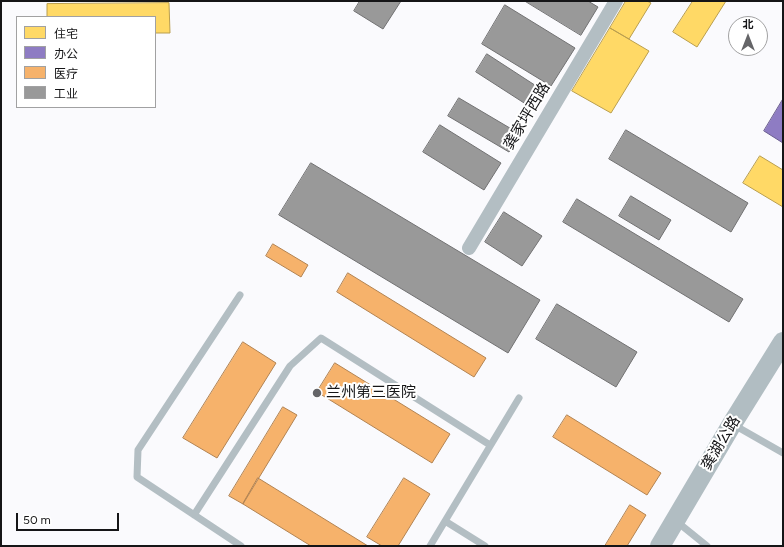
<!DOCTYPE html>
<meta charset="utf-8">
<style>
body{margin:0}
#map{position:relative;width:784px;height:547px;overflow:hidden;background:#fafafd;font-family:Figtree,"Noto Sans SC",sans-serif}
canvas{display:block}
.frame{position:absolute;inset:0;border:2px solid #151517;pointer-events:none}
.legend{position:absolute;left:16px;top:16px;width:140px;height:92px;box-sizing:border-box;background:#fff;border:1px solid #a1a1a2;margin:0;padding:5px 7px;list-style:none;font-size:12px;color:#151517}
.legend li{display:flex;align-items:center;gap:8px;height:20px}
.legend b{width:20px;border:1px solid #a1a1a2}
.north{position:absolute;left:728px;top:16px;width:40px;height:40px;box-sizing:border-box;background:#fff;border:1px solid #a1a1a2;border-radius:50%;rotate:0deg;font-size:11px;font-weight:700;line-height:16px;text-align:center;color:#151517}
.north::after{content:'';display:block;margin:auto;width:14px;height:18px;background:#656568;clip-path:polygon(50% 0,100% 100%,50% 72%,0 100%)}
.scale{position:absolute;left:16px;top:513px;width:103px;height:18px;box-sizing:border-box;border:2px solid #151517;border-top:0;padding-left:5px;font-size:12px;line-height:14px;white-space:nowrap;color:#151517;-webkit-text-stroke:3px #fff;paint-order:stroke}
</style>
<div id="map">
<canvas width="784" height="547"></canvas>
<div class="frame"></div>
<ul class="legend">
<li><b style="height:11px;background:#ffd966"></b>住宅</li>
<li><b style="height:11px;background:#8e7cc3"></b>办公</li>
<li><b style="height:11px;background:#f6b26b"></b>医疗</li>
<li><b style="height:11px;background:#999"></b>工业</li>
</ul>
<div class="north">北</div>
<div class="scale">50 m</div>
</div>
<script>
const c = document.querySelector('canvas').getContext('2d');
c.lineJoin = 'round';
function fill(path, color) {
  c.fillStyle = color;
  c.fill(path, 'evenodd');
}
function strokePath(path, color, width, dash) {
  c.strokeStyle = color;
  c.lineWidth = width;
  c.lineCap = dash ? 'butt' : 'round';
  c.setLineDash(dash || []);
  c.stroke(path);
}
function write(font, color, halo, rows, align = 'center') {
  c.font = font + ' Figtree,"Noto Sans SC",sans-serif';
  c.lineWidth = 4;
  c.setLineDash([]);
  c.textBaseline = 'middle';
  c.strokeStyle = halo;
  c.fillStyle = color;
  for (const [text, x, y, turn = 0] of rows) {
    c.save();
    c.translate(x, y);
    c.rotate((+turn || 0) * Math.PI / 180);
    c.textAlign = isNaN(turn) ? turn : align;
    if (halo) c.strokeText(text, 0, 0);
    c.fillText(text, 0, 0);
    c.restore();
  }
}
const homes = new Path2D(`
 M 626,1 L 647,1 L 651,3 L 629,39 L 610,28 Z
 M 693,1 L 726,1 L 697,47 L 673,32 Z
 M 169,3 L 170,33 L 155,33 L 155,17 L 47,17 L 47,4 Z
 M 610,28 L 649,51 L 611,113 L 572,91 Z
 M 760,156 L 783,170 L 783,207 L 743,183 Z`);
const offices = new Path2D(`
 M 783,99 L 783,143 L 764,131 Z`);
const health = new Path2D(`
 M 273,244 L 308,265 L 301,277 L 266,256 Z
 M 348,273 L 486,358 L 474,377 L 337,292 Z
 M 243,342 L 276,363 L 217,458 L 183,438 Z
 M 335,363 L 450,434 L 432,463 L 317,392 Z
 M 283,407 L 297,415 L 243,504 L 229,496 Z
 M 567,415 L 661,473 L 647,495 L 553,437 Z
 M 258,478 L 368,546 L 311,546 L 243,504 Z
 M 404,478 L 430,494 L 398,546 L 382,546 L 367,537 Z
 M 630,505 L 646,515 L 627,546 L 605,546 Z`);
const industry = new Path2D(`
 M 360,1 L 401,1 L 383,29 L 354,11 Z
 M 525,1 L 588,1 L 598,7 L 581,35 Z
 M 505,5 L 575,48 L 551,86 L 482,44 Z
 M 487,54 L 547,93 L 535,110 L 476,72 Z
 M 459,98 L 520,134 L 509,152 L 448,116 Z
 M 440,125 L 501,163 L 484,190 L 423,152 Z
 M 626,130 L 748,203 L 731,232 L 609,159 Z
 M 311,163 L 540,300 L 508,353 L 279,215 Z
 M 631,196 L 671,220 L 659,240 L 619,216 Z
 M 577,199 L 743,299 L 729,322 L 563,222 Z
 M 504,212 L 542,236 L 522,266 L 485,242 Z
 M 557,304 L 637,352 L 616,387 L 536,339 Z`);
const service = new Path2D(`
 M 240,295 L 138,450 L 137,477 L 241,546
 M 734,425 L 783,453
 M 194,515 L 290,366 L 321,338 L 490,445
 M 445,521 L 485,546
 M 676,521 L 707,546
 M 430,546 L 519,398`);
const minor = new Path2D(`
 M 469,248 L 616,1`);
const secondary = new Path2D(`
 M 660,546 L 732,424 L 783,342`);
const markers = [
 [317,393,5,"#656568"]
];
const streetNames = [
 ["龚家坪西路",527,116,-59],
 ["龚湖公路",721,443,-59]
];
const poiNames = [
 ["兰州第三医院",326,393]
];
fill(homes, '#ffd966');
strokePath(homes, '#b99e4e', 1);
fill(offices, '#8e7cc3');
strokePath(offices, '#6a5d8f', 1);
fill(health, '#f6b26b');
strokePath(health, '#b28352', 1);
fill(industry, '#999');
strokePath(industry, '#717172', 1);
strokePath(service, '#b3bec3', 7);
strokePath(minor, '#b3bec3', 14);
strokePath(secondary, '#b1bdc2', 20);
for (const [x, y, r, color] of markers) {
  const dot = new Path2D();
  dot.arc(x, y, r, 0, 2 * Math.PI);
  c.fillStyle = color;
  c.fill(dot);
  strokePath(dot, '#fff', 1.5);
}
write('15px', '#151517', '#fff', streetNames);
write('15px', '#151517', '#fff', poiNames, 'left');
</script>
